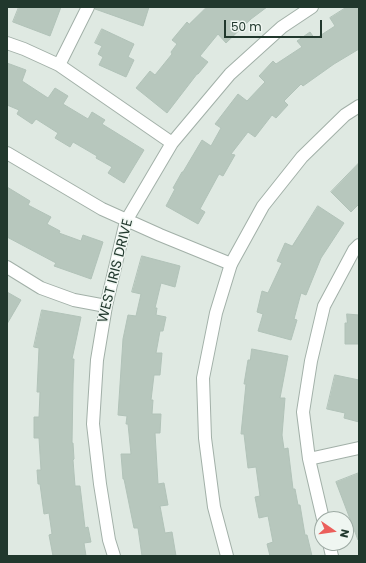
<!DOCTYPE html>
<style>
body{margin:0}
#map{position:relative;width:366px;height:563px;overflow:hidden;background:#dfe9e2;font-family:Poppins,sans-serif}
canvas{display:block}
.frame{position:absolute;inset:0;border:8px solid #21382d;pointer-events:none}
.north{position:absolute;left:314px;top:511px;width:40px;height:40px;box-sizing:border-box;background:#eff6f1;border:1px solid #9daaa3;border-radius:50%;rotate:103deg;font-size:11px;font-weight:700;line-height:16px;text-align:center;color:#21382d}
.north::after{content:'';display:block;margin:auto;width:14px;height:18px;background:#eb5f5b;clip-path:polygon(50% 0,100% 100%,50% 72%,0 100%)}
.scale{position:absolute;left:224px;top:20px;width:98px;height:18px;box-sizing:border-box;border:2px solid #21382d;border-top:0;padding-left:5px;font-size:12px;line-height:14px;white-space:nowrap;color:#21382d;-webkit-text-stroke:3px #eff6f1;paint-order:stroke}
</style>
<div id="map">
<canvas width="366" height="563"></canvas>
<div class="frame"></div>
<div class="north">N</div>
<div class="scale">50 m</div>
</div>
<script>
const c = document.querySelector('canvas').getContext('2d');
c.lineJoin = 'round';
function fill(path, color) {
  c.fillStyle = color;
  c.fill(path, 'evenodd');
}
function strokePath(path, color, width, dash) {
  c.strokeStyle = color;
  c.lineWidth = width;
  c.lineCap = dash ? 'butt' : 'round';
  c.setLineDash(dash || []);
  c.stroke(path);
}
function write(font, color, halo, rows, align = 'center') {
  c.font = font + ' Poppins,sans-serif';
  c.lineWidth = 3;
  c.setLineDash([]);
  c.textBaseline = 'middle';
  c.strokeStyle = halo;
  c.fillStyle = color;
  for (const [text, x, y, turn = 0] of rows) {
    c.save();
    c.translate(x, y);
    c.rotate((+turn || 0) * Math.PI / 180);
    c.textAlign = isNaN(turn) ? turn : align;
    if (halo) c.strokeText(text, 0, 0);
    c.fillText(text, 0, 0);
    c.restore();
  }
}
const building = new Path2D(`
 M 19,7 L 61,7 L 50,36 L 13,22 Z
 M 95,7 L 149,7 L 143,26 L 95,9 Z
 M 207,7 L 267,7 L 251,19 L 226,43 L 218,34 L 200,56 L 208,62 L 198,74 L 197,74 L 167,113 L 136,88 L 150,71 L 155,75 L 172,54 L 171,52 L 177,44 L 172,40 L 187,22 L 189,24 Z
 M 347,7 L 359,7 L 359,49 L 334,64 L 303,86 L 301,84 L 284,101 L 288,105 L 276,118 L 272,115 L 255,137 L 248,132 L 231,154 L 235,155 L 223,176 L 219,174 L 200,209 L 205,212 L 198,224 L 166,206 L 175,189 L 173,188 L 182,172 L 183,172 L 202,140 L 211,146 L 221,128 L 215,124 L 238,94 L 247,101 L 265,82 L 259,76 L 273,61 L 276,64 L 302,47 L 297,41 L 310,32 L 315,39 L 335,26 L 330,18 Z
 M 102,29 L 134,44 L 128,57 L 134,60 L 126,77 L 99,65 L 103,57 L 98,54 L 102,46 L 95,43 Z
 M 7,63 L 26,70 L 22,81 L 48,98 L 55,88 L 68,96 L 63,104 L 88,119 L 92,112 L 105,120 L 102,124 L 144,150 L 124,183 L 108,173 L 112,167 L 96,158 L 97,156 L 73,142 L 70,147 L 55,138 L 58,133 L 36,119 L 32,124 L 17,114 L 19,110 L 7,105 Z
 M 359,163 L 359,204 L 351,212 L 331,192 Z
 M 7,187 L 30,201 L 28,205 L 51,217 L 47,224 L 60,231 L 59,233 L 81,241 L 83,235 L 103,242 L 91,279 L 54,266 L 56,263 L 7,237 Z
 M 318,206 L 344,223 L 321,258 L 306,295 L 301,293 L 294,319 L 297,320 L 291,340 L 258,331 L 263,314 L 257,312 L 262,291 L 268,293 L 282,263 L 277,261 L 285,243 L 292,246 Z
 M 142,256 L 180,266 L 175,287 L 161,283 L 155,308 L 157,308 L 156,315 L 166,317 L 163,331 L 160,331 L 156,353 L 162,353 L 160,375 L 154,375 L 151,400 L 153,400 L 152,414 L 161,414 L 160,433 L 155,433 L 158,484 L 164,483 L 168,505 L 160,506 L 165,533 L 172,532 L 176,556 L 142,556 L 138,528 L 134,528 L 124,479 L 123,479 L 121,454 L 131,454 L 128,424 L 126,424 L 127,416 L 118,415 L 123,339 L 128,315 L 136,316 L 141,294 L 132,292 Z
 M 7,292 L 21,300 L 7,324 Z
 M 42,310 L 81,317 L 72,359 L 74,359 L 73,384 L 72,443 L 73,443 L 74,459 L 73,460 L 75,486 L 80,486 L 85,528 L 88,527 L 91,542 L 84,543 L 86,556 L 53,556 L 49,535 L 52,534 L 49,513 L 44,514 L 40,484 L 38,484 L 37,470 L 41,470 L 39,438 L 34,438 L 34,417 L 39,417 L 40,392 L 37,392 L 39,348 L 34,347 Z
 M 347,314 L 359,315 L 359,344 L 345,344 L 345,323 L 347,323 Z
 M 252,349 L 288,356 L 280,398 L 285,398 L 282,435 L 284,449 L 288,448 L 293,489 L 295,489 L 298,505 L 300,505 L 305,535 L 307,535 L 312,556 L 270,556 L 267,544 L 273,542 L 268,516 L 259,518 L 255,497 L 260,496 L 256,467 L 248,468 L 244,434 L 241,434 L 246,384 L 244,384 L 248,360 L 250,360 Z
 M 335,375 L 359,380 L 359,422 L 344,418 L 345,413 L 327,409 Z
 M 359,473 L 359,539 L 358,540 L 336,482 Z`);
const minor = new Path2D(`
 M 7,43 L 24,49 L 59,65 L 172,143
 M 59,65 L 88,7
 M 7,153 L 102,209 L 160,235 L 231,264
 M 7,267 L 41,288 L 74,300 L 106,306
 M 309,459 L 359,448
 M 323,519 L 309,459 L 303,412 L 311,361 L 324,306 L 354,250 L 359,245
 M 329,543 L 332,556
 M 114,556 L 109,540 L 100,484 L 93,424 L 97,360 L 106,306 L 126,221 L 172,143 L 230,74 L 282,27 L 312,7`);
const tertiary = new Path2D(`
 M 227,556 L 214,507 L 205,438 L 203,378 L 216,313 L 231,264 L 263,206 L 302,157 L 345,115 L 359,106`);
const streetNames = [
 ["WEST IRIS DRIVE",116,271,-76]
];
fill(building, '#b7c7bd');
strokePath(building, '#b1c2b8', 1);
strokePath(minor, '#a2b0a8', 14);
strokePath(tertiary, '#a2b0a8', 14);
strokePath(minor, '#fff', 12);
strokePath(tertiary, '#fff', 12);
write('14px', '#21382d', '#eff6f1', streetNames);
</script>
